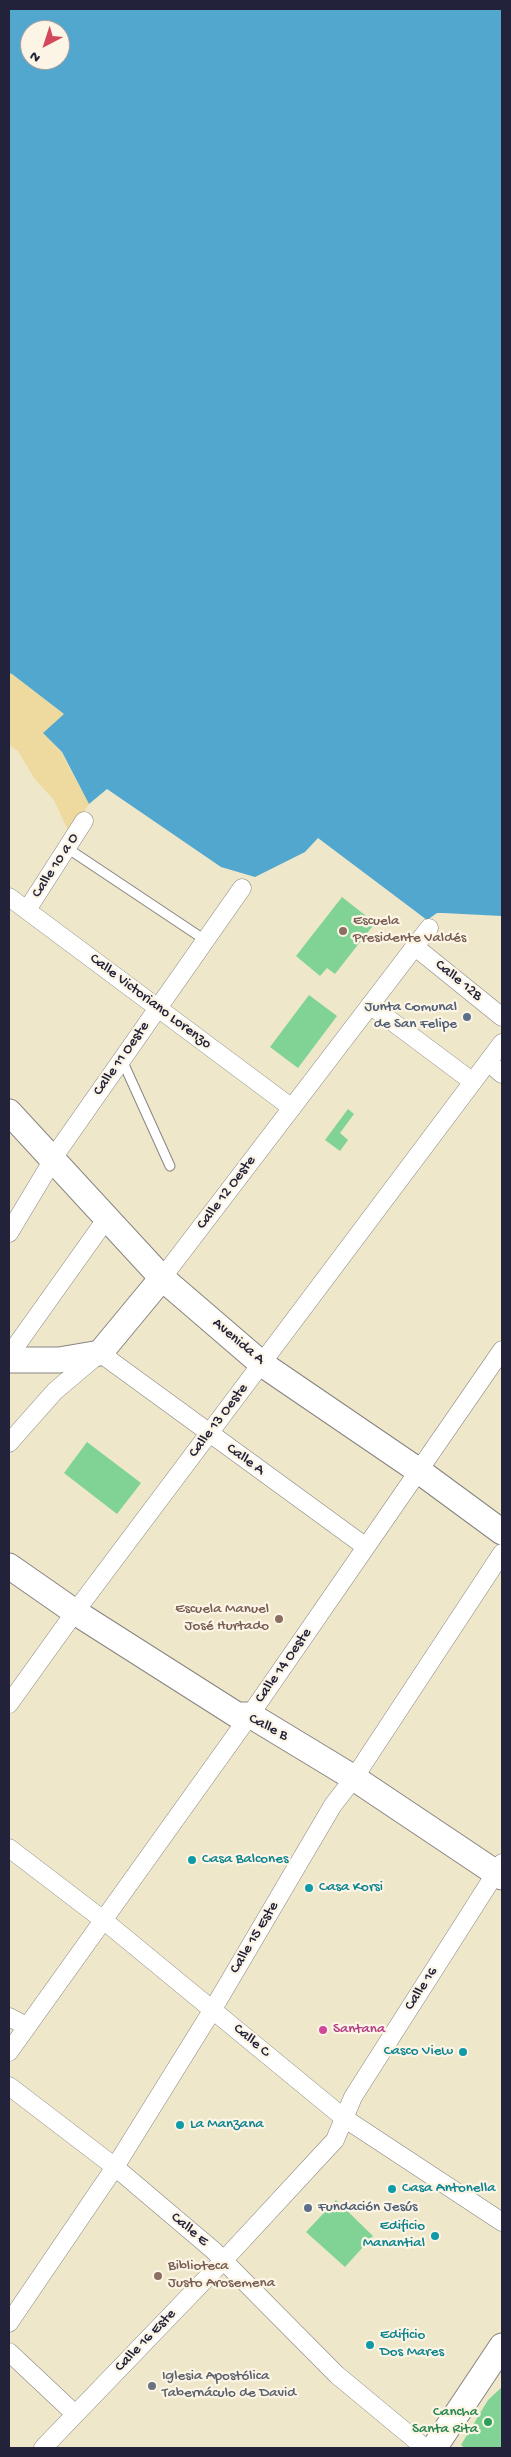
<!DOCTYPE html>
<meta charset="utf-8">
<style>
body{margin:0}
#map{position:relative;width:511px;height:2457px;overflow:hidden;background:#eee7ca;font-family:"Gochi Hand",sans-serif}
canvas{display:block}
.frame{position:absolute;inset:0;border:10px solid #22223b;pointer-events:none}
.north{position:absolute;left:20px;top:20px;width:50px;height:50px;box-sizing:border-box;background:#fcf5e5;border:1px solid #a5a1a1;border-radius:50%;rotate:220deg;font-size:14px;font-weight:700;line-height:20px;text-align:center;color:#22223b}
.north::after{content:'';display:block;margin:auto;width:18px;height:22px;background:#d1495b;clip-path:polygon(50% 0,100% 100%,50% 72%,0 100%)}
</style>
<div id="map">
<canvas width="511" height="2457"></canvas>
<div class="frame"></div>
<div class="north">N</div>
</div>
<script>
const c = document.querySelector('canvas').getContext('2d');
c.lineJoin = 'round';
function fill(path, color) {
  c.fillStyle = color;
  c.fill(path, 'evenodd');
}
function strokePath(path, color, width, dash) {
  c.strokeStyle = color;
  c.lineWidth = width;
  c.lineCap = dash ? 'butt' : 'round';
  c.setLineDash(dash || []);
  c.stroke(path);
}
function write(font, color, halo, rows, align = 'center') {
  c.font = font + ' "Gochi Hand",sans-serif';
  c.lineWidth = 4.5;
  c.setLineDash([]);
  c.textBaseline = 'middle';
  c.strokeStyle = halo;
  c.fillStyle = color;
  for (const [text, x, y, turn = 0] of rows) {
    c.save();
    c.translate(x, y);
    c.rotate((+turn || 0) * Math.PI / 180);
    c.textAlign = isNaN(turn) ? turn : align;
    if (halo) c.strokeText(text, 0, 0);
    c.fillText(text, 0, 0);
    c.restore();
  }
}
const green = new Path2D(`
 M 342,897 L 375,923 L 335,974 L 327,968 L 320,976 L 296,956 Z
 M 309,995 L 337,1016 L 298,1068 L 270,1047 Z
 M 348,1109 L 354,1114 L 340,1133 L 348,1140 L 340,1151 L 325,1140 Z
 M 87,1442 L 141,1483 L 117,1514 L 64,1473 Z
 M 336,2200 L 373,2236 L 345,2267 L 306,2232 Z
 M 502,2387 L 502,2448 L 465,2448 L 461,2445 L 488,2400 Z`);
const sand = new Path2D(`
 M 9,673 L 12,674 L 64,714 L 43,733 L 61,752 L 89,804 L 70,835 L 54,800 L 34,778 L 18,751 L 9,745 Z`);
const water = new Path2D(`
 M 9,9 L 502,9 L 502,916 L 443,913 L 437,913 L 427,920 L 318,838 L 305,852 L 255,877 L 221,867 L 107,789 L 89,804 L 62,752 L 43,733 L 64,714 L 12,674 L 9,673 ZM 30,30 L 60,30 L 60,60 L 30,60 Z`);
const lane = new Path2D(`
 M 67,848 L 205,940
 M 122,1060 L 170,1166`);
const street = new Path2D(`
 M 9,897 L 292,1108
 M 27,910 L 84,821
 M 414,946 L 502,1017
 M 370,1005 L 473,1082
 M 488,1062 L 502,1074
 M 9,1233 L 60,1148 L 242,888
 M 162,1278 L 429,928
 M 11,1360 L 13,1350 L 107,1218
 M 9,1443 L 55,1391 L 100,1353 L 366,1547
 M 9,1704 L 75,1612 L 502,1043
 M 9,1848 L 102,1919 L 344,2118 L 502,2222
 M 9,2017 L 26,2026
 M 9,2052 L 250,1715 L 502,1350
 M 9,2086 L 115,2167 L 213,2250 L 337,2375 L 425,2448
 M 9,2323 L 115,2167 L 213,2009 L 333,1805 L 354,1778 L 502,1553
 M 9,2352 L 75,2414
 M 43,2448 L 223,2261 L 335,2140 L 353,2097 L 502,1863`);
const secondary = new Path2D(`
 M 9,1112 L 162,1278 L 262,1364 L 419,1471 L 502,1532
 M 9,1360 L 59,1360 L 100,1353 L 162,1278
 M 9,1566 L 75,1612 L 237,1715 L 250,1715 L 354,1778 L 502,1877
 M 434,2448 L 502,2346`);
const markers = [
 [343,931,5,"#8d6e63"],
 [467,1017,5,"#5c6f8a"],
 [279,1619,5,"#8d6e63"],
 [192,1860,5,"#0f9aa8"],
 [309,1888,5,"#0f9aa8"],
 [323,2030,5,"#d1479c"],
 [463,2052,5,"#0f9aa8"],
 [180,2125,5,"#0f9aa8"],
 [392,2189,5,"#0f9aa8"],
 [308,2208,5,"#5c6f8a"],
 [435,2236,5,"#0f9aa8"],
 [158,2276,5,"#8d6e63"],
 [370,2345,5,"#0f9aa8"],
 [152,2386,5,"#6b7280"],
 [488,2422,5,"#2e9e5b"]
];
const streetNames = [
 ["Calle 10 a O",56,866,-57],
 ["Calle 12B",458,981,39],
 ["Calle Victoriano Lorenzo",150,1002,37],
 ["Calle 11 Oeste",122,1059,-55],
 ["Calle 12 Oeste",227,1193,-53],
 ["Avenida A",238,1342,40],
 ["Calle 13 Oeste",219,1421,-53],
 ["Calle A",245,1460,36],
 ["Calle 14 Oeste",284,1666,-55],
 ["Calle B",268,1728,28],
 ["Calle 15 Este",255,1938,-59],
 ["Calle 16",422,1989,-57],
 ["Calle C",251,2041,40],
 ["Calle E",189,2230,40],
 ["Calle 16 Este",146,2341,-46]
];
const educationNames = [
 ["Escuela",353,922],
 ["Presidente Valdés",353,939],
 ["Escuela Manuel",269,1610,"right"],
 ["José Hurtado",269,1627,"right"],
 ["Biblioteca",168,2267],
 ["Justo Arosemena",168,2284]
];
const serviceNames = [
 ["Junta Comunal",457,1008],
 ["de San Felipe",457,1025],
 ["Fundación Jesús",318,2208,"left"]
];
const cultureNames = [
 ["Casa Balcones",202,1860],
 ["Casa Korsi",319,1888],
 ["Casco View",453,2052,"right"],
 ["La Manzana",190,2125],
 ["Casa Antonella",402,2189],
 ["Edificio",425,2227,"right"],
 ["Manantial",425,2244,"right"],
 ["Edificio",380,2336],
 ["Dos Mares",380,2353]
];
const hotelNames = [
 ["Santana",333,2030]
];
const worshipNames = [
 ["Iglesia Apostólica",162,2377],
 ["Tabernáculo de David",162,2394]
];
const leisureNames = [
 ["Cancha",478,2413],
 ["Santa Rita",478,2430]
];
fill(green, '#80d394');
fill(sand, '#eeda9e');
fill(water, '#52a7ce');
strokePath(lane, '#888482', 11);
strokePath(street, '#888482', 19);
strokePath(secondary, '#888482', 27);
strokePath(lane, '#fff', 9);
strokePath(street, '#fff', 18);
strokePath(secondary, '#fff', 25);
for (const [x, y, r, color] of markers) {
  const dot = new Path2D();
  dot.arc(x, y, r, 0, 2 * Math.PI);
  c.fillStyle = color;
  c.fill(dot);
  strokePath(dot, '#fcf5e5', 2);
}
write('15px', '#22223b', '#fcf5e5', streetNames);
write('15px', '#785e54', '#fcf5e5', educationNames, 'left');
write('15px', '#4e5e75', '#fcf5e5', serviceNames, 'right');
write('15px', '#0d838f', '#fcf5e5', cultureNames, 'left');
write('15px', '#b23c85', '#fcf5e5', hotelNames, 'left');
write('15px', '#5b616d', '#fcf5e5', worshipNames, 'left');
write('15px', '#27864d', '#fcf5e5', leisureNames, 'right');
</script>
